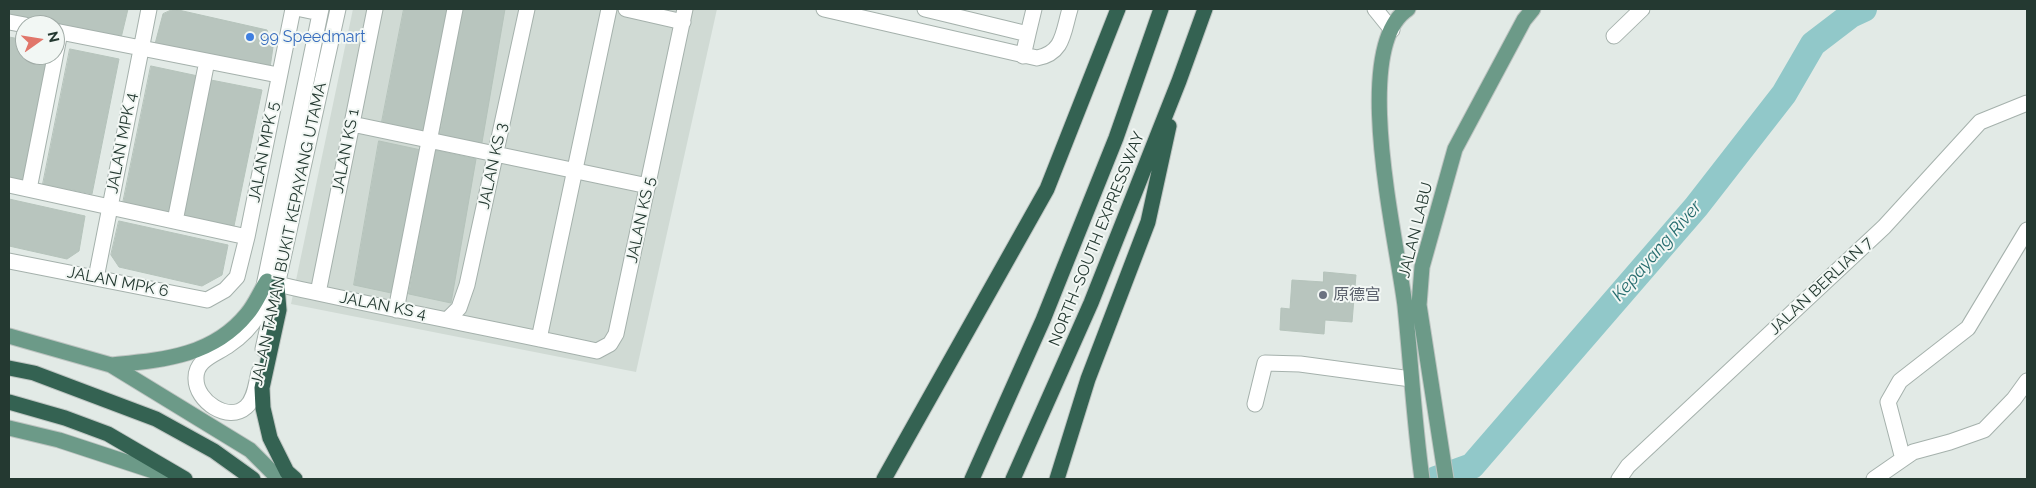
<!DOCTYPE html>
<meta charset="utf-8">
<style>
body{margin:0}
#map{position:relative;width:2036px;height:488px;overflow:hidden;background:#e2eae6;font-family:Raleway,sans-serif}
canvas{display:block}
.frame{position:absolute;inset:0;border:10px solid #243931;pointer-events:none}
.north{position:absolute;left:15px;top:15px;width:50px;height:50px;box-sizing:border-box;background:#f2f7f4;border:1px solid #a0aba6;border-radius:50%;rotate:77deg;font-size:14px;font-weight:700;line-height:20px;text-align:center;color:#243931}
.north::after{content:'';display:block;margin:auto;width:18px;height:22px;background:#e1766a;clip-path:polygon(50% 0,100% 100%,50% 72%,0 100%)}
</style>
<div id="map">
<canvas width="2036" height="488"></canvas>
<div class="frame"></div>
<div class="north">N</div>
</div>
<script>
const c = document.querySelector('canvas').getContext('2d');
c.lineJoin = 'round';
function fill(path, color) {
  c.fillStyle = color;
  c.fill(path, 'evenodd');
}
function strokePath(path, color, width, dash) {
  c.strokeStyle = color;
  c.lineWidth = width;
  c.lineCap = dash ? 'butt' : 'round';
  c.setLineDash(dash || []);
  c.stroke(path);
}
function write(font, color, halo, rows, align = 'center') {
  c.font = font + ' Raleway,"Noto Sans SC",sans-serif';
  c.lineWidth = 4;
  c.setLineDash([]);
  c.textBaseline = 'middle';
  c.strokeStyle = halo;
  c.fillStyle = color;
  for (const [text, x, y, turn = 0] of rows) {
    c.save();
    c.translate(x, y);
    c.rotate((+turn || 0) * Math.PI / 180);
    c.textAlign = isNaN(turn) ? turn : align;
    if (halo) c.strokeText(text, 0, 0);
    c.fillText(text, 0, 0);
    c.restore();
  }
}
const built = new Path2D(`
 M 353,9 L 717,9 L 636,372 L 291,304 Z`);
const river = new Path2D(`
 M 1436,479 L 1472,466 L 1696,207 L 1784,94 L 1813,44 L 1851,15 L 1864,9`);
const building = new Path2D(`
 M 9,9 L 128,9 L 121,38 L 9,14 Z
 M 174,9 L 267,30 L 273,47 L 270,68 L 155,44 L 163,14 Z
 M 404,9 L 449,9 L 423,137 L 381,127 Z
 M 461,9 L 505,9 L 481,148 L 439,139 Z
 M 9,37 L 25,40 L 25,55 L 49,55 L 24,181 L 9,178 Z
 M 70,49 L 119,59 L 92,194 L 43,184 Z
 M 151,66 L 198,76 L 170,213 L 123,203 Z
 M 211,80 L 262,90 L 234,226 L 184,216 Z
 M 379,141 L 421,150 L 396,294 L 354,285 Z
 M 434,150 L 476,159 L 451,303 L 409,294 Z
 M 9,199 L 85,216 L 79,251 L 67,259 L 9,246 Z
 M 119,221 L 228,245 L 222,275 L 202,286 L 119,267 L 111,255 Z
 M 1324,272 L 1356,275 L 1352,322 L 1325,320 L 1324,334 L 1280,330 L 1281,308 L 1290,309 L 1292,280 L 1323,282 Z`);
const minor = new Path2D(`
 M 301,9 L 320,13
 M 626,9 L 683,22
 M 824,9 L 1037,58 C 1064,53 1063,32 1070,9
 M 925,9 L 1028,34 L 1023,56
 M 1375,9 L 1392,30
 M 9,22 L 25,25
 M 55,31 L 278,75
 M 1028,34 L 1034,9
 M 1614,36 L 1642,9
 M 352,124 L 648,186
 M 9,185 L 247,237
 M 29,189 L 60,32
 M 175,221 L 207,61
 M 9,261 L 207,300 L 225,290 L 237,277 L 247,237 L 293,9
 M 96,278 L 149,9
 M 277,284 C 383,308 490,328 597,351 L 610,344 L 616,334 L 685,9
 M 318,293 L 375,9
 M 396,310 L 455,9
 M 448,319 L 459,308 L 467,285 L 527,9
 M 539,339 L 609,9
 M 263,349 L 338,9
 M 259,372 C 256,384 255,399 246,407 C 228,423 196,401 196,379 C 195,359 217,354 229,345 C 241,337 251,327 258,315 L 321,9
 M 1255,404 L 1265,363 L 1300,364 L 1411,379
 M 1903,459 L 1888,402 L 1900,381 L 1968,328 L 2027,230
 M 1619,479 L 1628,466 L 1884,227 L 1980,122 L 2027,103
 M 1874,479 L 1913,452 L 1950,442 L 1984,430 L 2014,399 L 2027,381`);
const major = new Path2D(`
 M 1408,9 C 1349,47 1398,245 1405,306 C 1411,364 1414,421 1422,479
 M 9,336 L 111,365 L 250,450 L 279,479
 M 111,365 C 161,360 212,357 247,314 C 255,305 260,292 267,281
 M 9,428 L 59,440 L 178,479
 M 1446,479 L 1419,305 L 1422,267 L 1455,149 L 1524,20 L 1533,9`);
const highway = new Path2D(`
 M 277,286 L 279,310 L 262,388 L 263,408 L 270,438 L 287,472 L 295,479
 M 9,368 L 34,373 L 156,419 L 214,451 L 253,479
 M 9,402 L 65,418 L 108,434 L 185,479
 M 884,479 L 1047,189 L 1118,9
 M 972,479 L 1043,320 L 1116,138 L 1161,9
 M 1013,479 L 1091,303 L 1179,81 L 1205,9
 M 1057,479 L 1088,379 L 1148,222 L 1169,126`);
const markers = [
 [250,37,5,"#3f7fe0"],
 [1323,295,5,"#6b7280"]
];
const shopNames = [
 ["99 Speedmart",260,37]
];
const streetNames = [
 ["JALAN MPK 4",122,143,-79],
 ["JALAN KS 1",346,151,-79],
 ["JALAN MPK 5",264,152,-79],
 ["JALAN KS 3",493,166,-78],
 ["JALAN KS 5",641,220,-78],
 ["JALAN LABU",1416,230,-76],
 ["JALAN TAMAN BUKIT KEPAYANG UTAMA",289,234,-78],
 ["NORTH–SOUTH EXPRESSWAY",1097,239,-68],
 ["JALAN MPK 6",118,282,11],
 ["JALAN BERLIAN 7",1821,286,-43],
 ["JALAN KS 4",383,306,11]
];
const worshipNames = [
 ["原德宫",1333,295]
];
const waterNames = [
 ["Kepayang River",1657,251,-49]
];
fill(built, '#d0dad4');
strokePath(river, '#91c8c9', 26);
fill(building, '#b8c5be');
strokePath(building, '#b5c3bb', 1);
strokePath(minor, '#a5b1ac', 17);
strokePath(major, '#bdc4c1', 17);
strokePath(highway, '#bdc4c1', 17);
strokePath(minor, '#fff', 15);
strokePath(major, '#6c9a88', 15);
strokePath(highway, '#346252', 15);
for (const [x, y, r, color] of markers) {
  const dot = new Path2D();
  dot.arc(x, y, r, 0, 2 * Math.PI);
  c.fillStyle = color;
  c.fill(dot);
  strokePath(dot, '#f2f7f4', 2);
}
write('16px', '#366cbe', '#f2f7f4', shopNames, 'left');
write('16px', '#243931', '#f2f7f4', streetNames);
write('16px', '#5b616d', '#f2f7f4', worshipNames, 'left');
write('italic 18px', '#266c6e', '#f2f7f4', waterNames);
</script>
